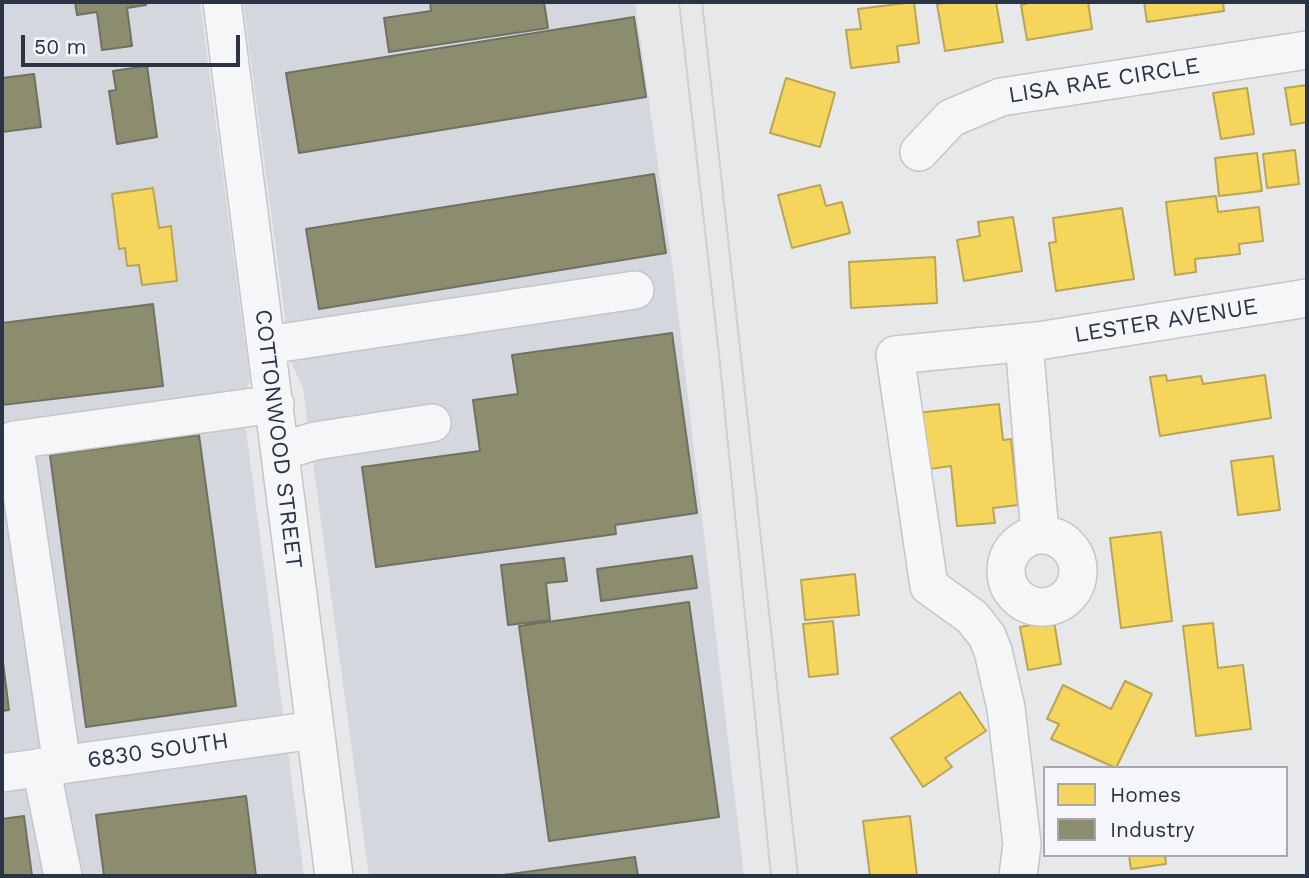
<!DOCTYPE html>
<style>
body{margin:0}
#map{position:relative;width:1309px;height:878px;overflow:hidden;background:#e6e8ea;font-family:"Work Sans",sans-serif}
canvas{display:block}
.frame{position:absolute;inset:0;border:4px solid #2b3445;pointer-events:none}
.legend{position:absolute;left:1043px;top:766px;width:245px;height:91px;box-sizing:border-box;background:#f4f6f9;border:2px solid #a4a8b1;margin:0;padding:9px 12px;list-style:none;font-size:21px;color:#2b3445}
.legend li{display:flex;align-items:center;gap:14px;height:35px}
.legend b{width:35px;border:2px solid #a4a8b1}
.scale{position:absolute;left:21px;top:35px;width:219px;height:32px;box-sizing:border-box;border:4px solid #2b3445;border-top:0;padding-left:9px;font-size:21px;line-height:24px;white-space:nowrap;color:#2b3445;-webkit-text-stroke:5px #f4f6f9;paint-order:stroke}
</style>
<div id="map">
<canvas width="1309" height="878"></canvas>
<div class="frame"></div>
<ul class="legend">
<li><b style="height:19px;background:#f6d55c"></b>Homes</li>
<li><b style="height:19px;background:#8c8c6e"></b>Industry</li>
</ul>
<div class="scale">50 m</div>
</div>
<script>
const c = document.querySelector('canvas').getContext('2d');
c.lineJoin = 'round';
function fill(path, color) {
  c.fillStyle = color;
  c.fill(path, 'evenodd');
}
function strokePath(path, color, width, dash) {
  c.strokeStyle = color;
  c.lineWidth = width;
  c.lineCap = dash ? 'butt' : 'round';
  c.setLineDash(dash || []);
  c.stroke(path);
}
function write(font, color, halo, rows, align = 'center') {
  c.font = font + ' "Work Sans",sans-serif';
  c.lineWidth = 7;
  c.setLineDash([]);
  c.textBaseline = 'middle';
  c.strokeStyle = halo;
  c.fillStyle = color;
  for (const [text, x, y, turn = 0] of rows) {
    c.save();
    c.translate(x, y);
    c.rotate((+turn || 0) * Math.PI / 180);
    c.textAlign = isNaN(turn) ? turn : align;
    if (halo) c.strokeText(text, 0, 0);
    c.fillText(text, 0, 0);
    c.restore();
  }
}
const built = new Path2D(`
 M 2,2 L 200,2 L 250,381 L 242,398 L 304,876 L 2,876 Z
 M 243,2 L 635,2 L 674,278 L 744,876 L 369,876 L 303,388 L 291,362 Z`);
const homes = new Path2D(`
 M 914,2 L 919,43 L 897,46 L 899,62 L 851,68 L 846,30 L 861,29 L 858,9 Z
 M 952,2 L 996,2 L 1003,42 L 945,51 L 937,4 Z
 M 1032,2 L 1088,2 L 1092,29 L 1027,40 L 1021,5 Z
 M 1144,2 L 1223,2 L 1224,11 L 1147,22 Z
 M 786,78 L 835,93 L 820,147 L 770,133 Z
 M 1307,85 L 1307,122 L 1291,125 L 1285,88 Z
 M 1247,88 L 1254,134 L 1221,139 L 1213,93 Z
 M 1295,150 L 1299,184 L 1267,188 L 1263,154 Z
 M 1257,153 L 1262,191 L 1219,196 L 1215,158 Z
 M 820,185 L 826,206 L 842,202 L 850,233 L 792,248 L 778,195 Z
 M 153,188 L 159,228 L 171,226 L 177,281 L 142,285 L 139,265 L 127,266 L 125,248 L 119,249 L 112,194 Z
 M 1216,196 L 1218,212 L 1259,207 L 1263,241 L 1239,244 L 1240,254 L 1195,259 L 1196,272 L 1175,275 L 1166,202 Z
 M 1122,208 L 1134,279 L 1056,291 L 1049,243 L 1056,242 L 1053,218 Z
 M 1013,217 L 1022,271 L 964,281 L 957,240 L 980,236 L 978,222 Z
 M 935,257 L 937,303 L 851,308 L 849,262 Z
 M 1166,375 L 1167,381 L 1201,376 L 1203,384 L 1265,375 L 1271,418 L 1160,436 L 1150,377 Z
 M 999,404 L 1003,440 L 1011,439 L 1018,505 L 993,508 L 995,523 L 957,526 L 951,466 L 923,470 L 917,413 Z
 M 1273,456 L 1280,510 L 1238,515 L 1231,461 Z
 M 1161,532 L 1172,621 L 1121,628 L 1110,538 Z
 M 855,574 L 859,615 L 805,620 L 801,580 Z
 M 833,621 L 838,674 L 809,677 L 803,624 Z
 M 1054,621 L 1061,664 L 1028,670 L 1020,627 Z
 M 1213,623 L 1218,668 L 1243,665 L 1251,729 L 1196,736 L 1183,626 Z
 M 1125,681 L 1152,694 L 1116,768 L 1051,739 L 1059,724 L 1047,719 L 1063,685 L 1111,709 Z
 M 960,692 L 986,731 L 945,758 L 952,767 L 923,787 L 891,738 Z
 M 910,816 L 917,876 L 870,876 L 863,821 Z
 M 1129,855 L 1165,855 L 1166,864 L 1131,869 Z`);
const industry = new Path2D(`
 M 75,2 L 146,2 L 146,5 L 127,8 L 132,46 L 102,50 L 97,12 L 77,15 Z
 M 430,2 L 544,2 L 548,28 L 389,52 L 384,18 L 431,11 Z
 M 634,17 L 646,97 L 299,153 L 286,73 Z
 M 147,66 L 157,137 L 117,144 L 109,91 L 116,90 L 113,71 Z
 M 34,74 L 41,127 L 2,132 L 2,78 Z
 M 654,174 L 666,253 L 319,309 L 306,229 Z
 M 153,304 L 163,386 L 2,405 L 2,323 Z
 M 672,333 L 697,513 L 615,525 L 616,534 L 376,567 L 362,467 L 480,451 L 473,400 L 518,394 L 512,355 Z
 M 199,435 L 236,706 L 86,727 L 50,455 Z
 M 692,556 L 697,588 L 601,601 L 597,569 Z
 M 564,558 L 567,581 L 546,583 L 550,620 L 508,625 L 501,565 Z
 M 689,602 L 719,817 L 549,841 L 519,626 Z
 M 2,654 L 9,710 L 2,711 Z
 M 246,796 L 256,876 L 104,876 L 96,815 Z
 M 24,816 L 32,876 L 2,876 L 2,819 Z
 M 635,857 L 638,876 L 496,876 Z`);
const minor = new Path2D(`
 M 222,2 L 334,876
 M 919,152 L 951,118 L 1001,97 L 1307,50
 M 1024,342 L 1040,534
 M 267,345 L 635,290
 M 281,451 L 315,441 L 432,423
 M1006 571a36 36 0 1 1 72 0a36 36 0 1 1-72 0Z
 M 62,765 L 14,440 L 275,404
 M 41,767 L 63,876
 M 2,773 L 315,730
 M 1018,876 L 1022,844 L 1006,708 L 993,651 L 987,636 L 972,617 L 929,586 L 895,355 L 1038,341 L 1307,298`);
const tram = new Path2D(`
 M 679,2 L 719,354 L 771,876
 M 702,2 L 798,876`);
const streetNames = [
 ["LISA RAE CIRCLE",1104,81,-9],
 ["LESTER AVENUE",1166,321,-9],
 ["COTTONWOOD STREET",278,439,83],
 ["6830 SOUTH",158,751,-8]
];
fill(built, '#d4d7dd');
fill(homes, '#f6d55c');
strokePath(homes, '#b9a555', 2);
fill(industry, '#8c8c6e');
strokePath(industry, '#6f7262', 2);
strokePath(minor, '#c4c6c8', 40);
strokePath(minor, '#f5f6f7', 37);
strokePath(tram, '#cecfd2', 2);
write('23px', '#2b3445', '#f4f6f9', streetNames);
</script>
